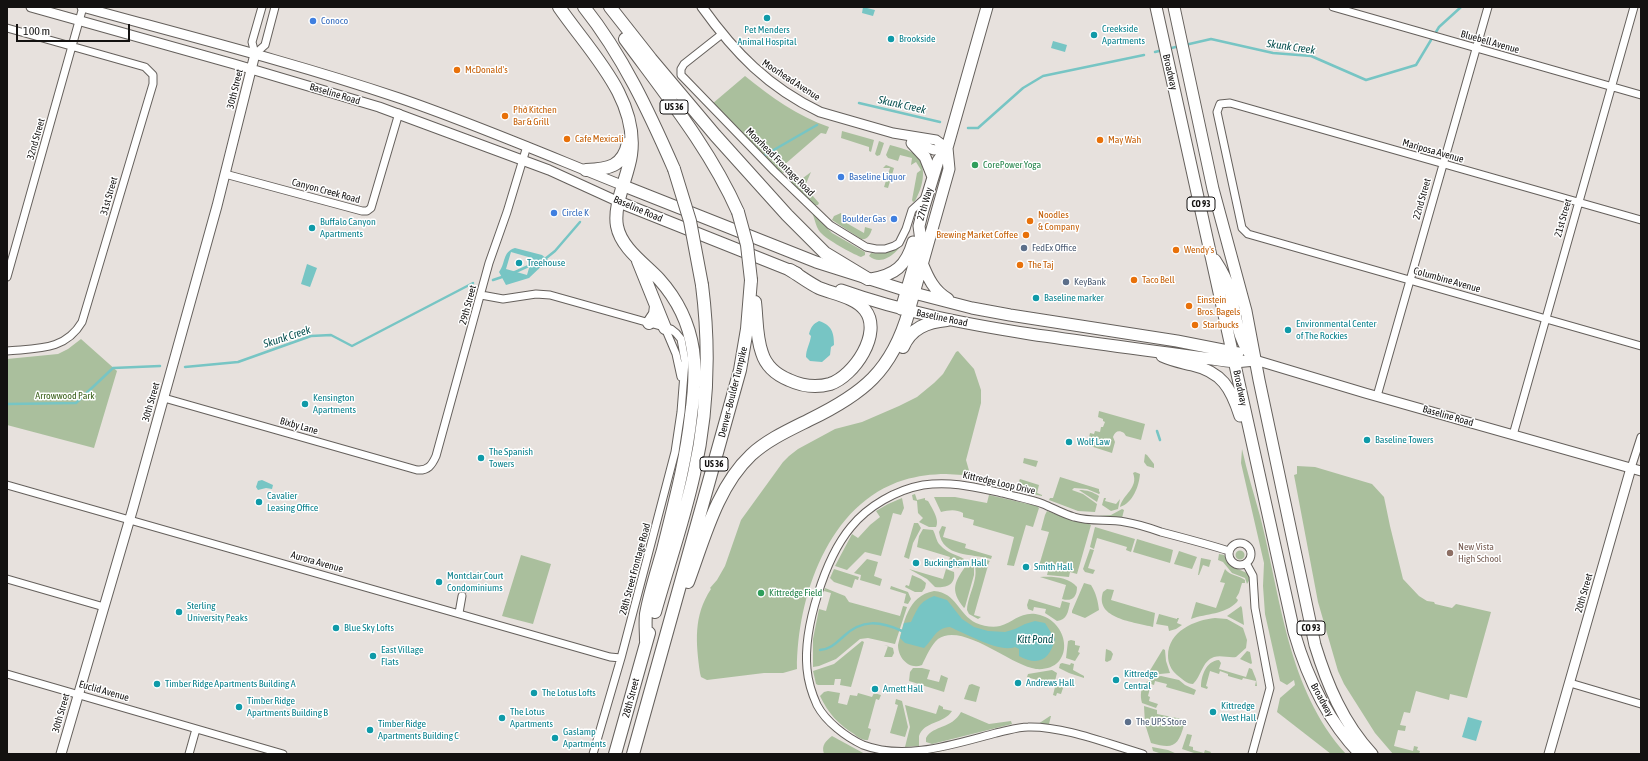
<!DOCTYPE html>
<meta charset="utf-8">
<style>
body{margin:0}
#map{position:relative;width:1648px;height:761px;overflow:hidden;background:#e7e1dd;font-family:"Asap Condensed",sans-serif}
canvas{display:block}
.frame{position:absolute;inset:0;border:8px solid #131110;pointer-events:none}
.scale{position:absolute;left:16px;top:24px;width:114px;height:18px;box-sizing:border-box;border:2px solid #131110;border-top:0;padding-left:5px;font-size:12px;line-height:14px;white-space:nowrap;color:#131110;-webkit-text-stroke:3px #fff;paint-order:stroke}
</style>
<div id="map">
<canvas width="1648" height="761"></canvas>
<div class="frame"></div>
<div class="scale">100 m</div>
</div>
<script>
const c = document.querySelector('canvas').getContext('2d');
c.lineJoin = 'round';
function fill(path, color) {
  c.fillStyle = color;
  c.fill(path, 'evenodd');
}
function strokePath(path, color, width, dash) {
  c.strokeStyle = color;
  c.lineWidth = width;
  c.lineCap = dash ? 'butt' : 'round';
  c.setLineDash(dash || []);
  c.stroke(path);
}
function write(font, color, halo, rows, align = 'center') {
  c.font = font + ' "Asap Condensed",sans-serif';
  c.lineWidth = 3;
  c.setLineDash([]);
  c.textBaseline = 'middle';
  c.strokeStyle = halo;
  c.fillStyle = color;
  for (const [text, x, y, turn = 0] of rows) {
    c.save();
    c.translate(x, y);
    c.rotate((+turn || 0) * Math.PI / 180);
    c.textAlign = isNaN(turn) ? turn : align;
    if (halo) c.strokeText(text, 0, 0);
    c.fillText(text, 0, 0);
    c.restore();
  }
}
const green = new Path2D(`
 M 745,76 C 771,97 797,116 829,127 L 826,134 L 821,133 L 784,165 L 787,170 L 783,173 L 779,171 L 712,104 Z
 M 842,131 L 874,140 L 871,152 L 869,151 L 869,147 L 841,138 Z
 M 879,141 L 884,143 L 880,155 L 877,156 L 875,154 Z
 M 890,145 C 897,147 906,149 913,153 C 929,164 923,187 915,201 L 913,202 L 912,200 L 917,173 L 921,170 L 916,162 L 911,165 L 912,158 L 900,155 L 898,161 L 888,158 L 886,155 Z
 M 886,165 L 894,168 L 888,188 L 884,187 L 890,168 L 883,168 Z
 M 811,172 L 805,186 L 810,189 L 812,195 L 819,203 L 818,205 L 814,205 L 790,181 L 792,177 L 795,177 L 799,181 Z
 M 811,211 L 832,233 L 865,252 L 865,255 L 861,257 C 851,253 827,240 820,232 C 815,226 815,217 811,211 Z
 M 841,213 L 843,221 L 864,233 L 865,227 L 872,229 C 870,235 868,240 861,239 L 832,220 L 834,216 Z
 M 906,238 C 900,250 883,268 869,256 L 871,253 C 887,254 897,251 906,238 Z
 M 81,339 L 117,371 L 94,448 L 7,425 L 7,359 L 58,354 L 68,349 Z
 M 958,351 L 974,369 L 981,390 L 981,403 L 966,460 L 970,474 C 963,476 954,474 946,474 C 932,474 917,476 904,480 C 828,503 797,598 797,669 L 783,673 L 764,673 L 707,680 L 701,677 L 700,673 C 696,643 693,616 711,589 L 710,588 L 717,580 L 725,566 L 741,520 L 783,462 L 789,456 L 798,449 L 835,429 L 862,422 L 899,406 L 917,397 L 934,383 L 943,374 L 956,352 Z
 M 1099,411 L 1145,424 L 1141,440 L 1126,436 L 1124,433 C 1119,430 1115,431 1113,437 L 1115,442 L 1112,453 L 1087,445 L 1090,433 L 1094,434 L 1095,431 L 1100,432 L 1101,427 L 1103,427 L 1105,422 L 1103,421 L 1103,419 L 1098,417 Z
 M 1242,449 C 1247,472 1254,494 1260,516 C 1281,597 1287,689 1346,754 L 1331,754 L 1277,712 L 1280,698 L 1295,685 L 1294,680 L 1287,685 L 1280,681 L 1265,614 L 1263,586 L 1264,563 L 1241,463 Z
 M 1145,454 L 1147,455 L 1154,464 L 1154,468 L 1147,466 L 1144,462 Z
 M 1024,458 L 1038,461 L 1036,467 L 1023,463 Z
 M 1297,466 L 1315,467 L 1372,484 L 1384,497 L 1390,526 L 1403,579 L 1419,596 L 1427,601 L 1434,602 L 1435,604 L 1452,608 L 1456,604 L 1491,612 L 1467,698 L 1450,694 L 1449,700 L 1416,691 L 1410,713 L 1404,712 L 1400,725 L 1406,726 L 1405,731 L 1398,730 L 1394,746 L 1413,751 L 1414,746 L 1418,747 L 1417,750 L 1420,751 L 1419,754 L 1393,754 L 1375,733 L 1344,684 L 1338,671 L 1318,602 L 1294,475 L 1297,474 Z
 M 1135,472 L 1140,474 C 1139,486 1133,503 1120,507 C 1122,495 1139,488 1133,473 Z
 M 1060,477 L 1099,489 L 1099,491 L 1100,493 L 1099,494 L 1087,489 L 1074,488 L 1072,490 L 1083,494 L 1097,504 L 1095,512 L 1078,511 L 1049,500 L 1050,498 L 1053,498 Z
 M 1020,479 L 1039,485 L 1037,493 L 1042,495 L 1042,496 L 1023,492 L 1023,485 L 1019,481 Z
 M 1079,490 C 1087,490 1093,492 1099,496 L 1097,502 Z
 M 915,494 L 917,500 L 925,498 L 925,500 L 928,501 C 932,508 940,520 936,527 L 929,527 L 919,522 L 923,518 L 918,513 L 917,501 L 913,500 L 912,495 Z
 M 989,495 L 1037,506 L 1039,508 L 1033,527 L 1026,525 L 1014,566 L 1007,565 L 1014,537 L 973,525 L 974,520 L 963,517 L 963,513 C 956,509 949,510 941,512 L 934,497 L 955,497 L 987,503 Z
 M 902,498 L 904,508 L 901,515 L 893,513 L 881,556 L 865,552 L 847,570 L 835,566 L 852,534 L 858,538 L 870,525 L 880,517 L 876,511 L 888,504 Z
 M 1104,498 L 1106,498 L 1105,501 L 1116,504 L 1120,499 L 1118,509 L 1111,511 L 1102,505 Z
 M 1122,509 L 1124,510 L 1122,518 L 1098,516 L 1111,515 Z
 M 1047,511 L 1066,518 L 1089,524 L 1091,525 L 1077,574 L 1070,572 L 1069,577 L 1047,575 L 1048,571 L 1038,569 L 1049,532 L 1041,530 L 1045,515 Z
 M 914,523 L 918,523 L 921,528 L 913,543 L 909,559 L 904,557 Z
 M 942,526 L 946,527 L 943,537 L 966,544 L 965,548 L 992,556 L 991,559 C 971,553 943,558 939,532 Z
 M 1095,527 L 1135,539 L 1131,552 L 1126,550 L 1127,547 L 1097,538 L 1094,549 L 1090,547 Z
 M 923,529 L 933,530 C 936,535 936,541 940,545 C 948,554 956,554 964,559 L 963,563 L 959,568 L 947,566 L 950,557 L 917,547 L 919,536 Z
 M 1137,539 L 1173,550 L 1170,563 L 1133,552 Z
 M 1090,549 L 1094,550 L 1088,568 L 1095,570 L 1093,574 L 1085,572 L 1083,569 Z
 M1235.5 555a4.5 4.5 0 1 1 9 0a4.5 4.5 0 1 1-9 0Z
 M 1179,551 L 1197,557 L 1192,569 L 1174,564 Z
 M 1219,554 L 1224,555 L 1233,567 L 1247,573 L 1250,579 L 1247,584 L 1245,578 L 1232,573 L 1223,562 L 1218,560 Z
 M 521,555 L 551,564 L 533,624 L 502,616 Z
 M 978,558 L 977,562 L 985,565 L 987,560 L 990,561 L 989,562 L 974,615 L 981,617 L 978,619 L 969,614 L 967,610 C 968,593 981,577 973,561 Z
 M 1201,558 L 1211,560 L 1209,567 L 1203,565 L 1199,575 L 1198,575 Z
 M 867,559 L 878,562 L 874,576 L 882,579 L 880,586 L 860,580 L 861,575 L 854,573 Z
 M 967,564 L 971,564 L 974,567 L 974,575 L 965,607 L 964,608 C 949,589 955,582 967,564 Z
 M 834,569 L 859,577 L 858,580 L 855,579 L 852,588 L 834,582 L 830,578 Z
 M 909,569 L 943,579 L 946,569 L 954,572 C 956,585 946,588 935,587 L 927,579 Z
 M 1225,569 C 1230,576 1239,575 1245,580 L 1245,583 L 1242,583 L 1239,593 L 1236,598 L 1238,600 L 1237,602 C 1224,615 1207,613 1191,619 L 1196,602 L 1216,608 L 1225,583 L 1220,582 Z
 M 912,575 L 921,579 L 926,583 L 925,588 L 922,592 L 915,592 L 905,587 L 906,585 L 909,586 Z
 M 1040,577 C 1052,576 1069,577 1077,587 C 1077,597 1072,602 1062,599 L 1066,585 Z
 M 1084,583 L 1091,585 C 1096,593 1098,601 1099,610 L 1085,618 L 1072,613 L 1072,611 Z
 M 891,586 L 908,592 L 911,599 L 908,604 L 904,603 L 906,594 L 890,589 Z
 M 825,588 L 845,596 L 849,602 L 900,616 L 903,606 L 907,607 L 895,644 L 868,638 L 860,639 L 836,659 L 819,666 L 813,667 L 813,639 L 819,609 L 826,611 L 831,593 L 824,591 Z
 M 1107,589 L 1114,590 L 1111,600 L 1155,613 L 1153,627 C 1135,622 1094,619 1103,592 Z
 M 934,591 C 957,593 958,614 976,623 C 983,626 993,628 1000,626 C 1014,622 1022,610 1040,615 C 1072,624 1074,672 1036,669 C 1011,666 963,622 938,639 C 931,645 926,657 922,665 C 909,670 898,658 898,645 C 904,623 907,596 934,591 Z
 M 1029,599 L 1060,608 L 1062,601 L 1070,603 C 1068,612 1067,620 1057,621 L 1045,613 L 1046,609 L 1034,607 L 1033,611 L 1028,609 L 1027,605 Z
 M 1241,606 L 1242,608 L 1244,625 L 1227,616 Z
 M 1159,614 L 1177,619 L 1177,618 L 1179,618 L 1177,623 L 1182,625 L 1176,629 L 1169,631 L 1168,626 L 1156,624 Z
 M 1215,618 L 1227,619 L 1243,628 L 1247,640 L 1246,648 L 1236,657 C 1229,658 1221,655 1214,657 C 1202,661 1201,677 1193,684 C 1187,684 1182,679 1177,675 C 1171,670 1168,663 1168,656 C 1168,631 1195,620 1215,618 Z
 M 1071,640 L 1075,641 L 1075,645 L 1080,646 L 1078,652 L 1080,653 L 1075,661 L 1066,658 L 1068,641 Z
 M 862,641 L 864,642 L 851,687 L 840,685 L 841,679 L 835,679 L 834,685 L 818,685 L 816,684 L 813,671 L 834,664 Z
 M 884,645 L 893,648 L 894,653 L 892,657 L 884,657 L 888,646 Z
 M 1106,649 L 1111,651 L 1113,654 L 1111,660 L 1107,662 L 1105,661 Z
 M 1163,649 L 1165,650 L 1166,661 L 1170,673 L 1150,675 L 1149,672 Z
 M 1247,651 L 1250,652 L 1252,663 L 1251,664 L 1240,659 Z
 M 1219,660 L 1221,663 L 1219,669 L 1246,677 L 1249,668 L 1252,669 L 1256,679 L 1257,686 L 1255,686 L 1256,681 L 1243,678 L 1242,680 L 1228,676 L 1228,674 L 1220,671 L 1219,674 L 1210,671 L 1206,686 L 1208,687 L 1207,689 L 1201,687 C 1201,676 1206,661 1219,660 Z
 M 1062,663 L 1070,665 L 1071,663 L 1074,664 L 1073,670 L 1084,676 L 1084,678 L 1069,673 L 1059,668 L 1060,664 Z
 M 913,668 L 922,668 L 930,670 L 927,679 L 939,682 L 941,675 L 948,678 L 944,692 L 909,681 L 910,672 Z
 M 1052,670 L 1057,673 L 1054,685 L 1027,677 L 1028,674 Z
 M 1161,676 L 1179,680 L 1185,685 L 1196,690 L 1194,695 L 1166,687 L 1167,684 L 1155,681 L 1154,685 L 1151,684 L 1148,696 L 1150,697 L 1149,701 L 1158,704 L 1156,708 L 1142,703 C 1138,687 1146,678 1161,676 Z
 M 1056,683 L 1064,685 L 1061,694 L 1057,693 L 1056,696 L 1053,695 Z
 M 972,684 L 980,687 L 976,702 L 964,699 L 969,685 Z
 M 828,691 L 840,693 L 838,703 L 847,705 L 850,695 L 857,696 L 858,693 L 872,697 L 874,693 L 881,695 L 879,700 L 876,699 L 868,728 L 871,729 L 868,740 C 862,740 859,738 854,734 C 838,724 828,713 820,696 L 824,692 Z
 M 896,699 L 902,701 L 908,727 L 905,737 L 890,733 L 898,705 L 895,704 Z
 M 905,705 L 936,714 L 939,705 L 943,707 L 943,709 L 952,711 C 944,724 924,721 919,736 C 919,739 919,743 919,746 L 905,747 L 910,727 Z
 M 1144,706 L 1157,710 L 1157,714 L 1182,719 L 1180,723 L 1184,725 C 1178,747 1173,749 1151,743 L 1145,724 Z
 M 961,712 L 989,724 L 1011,721 L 1012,724 L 932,744 L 926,742 L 926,738 C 933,725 952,729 961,712 Z
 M 1050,716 L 1051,716 L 1049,724 L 1038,724 Z
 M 1187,734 L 1192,735 L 1189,746 L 1193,747 L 1193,750 L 1204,753 L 1205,750 L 1211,752 L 1210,754 L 1194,754 L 1194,753 L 1182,749 Z
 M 832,736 L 865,754 L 824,754 C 821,745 826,741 832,736 Z
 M 1152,747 L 1168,750 L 1177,754 L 1162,754 L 1153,751 Z`);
const water = new Path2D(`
 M 863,7 L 875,10 L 873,16 L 862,13 Z
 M 1053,41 L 1067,45 L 1065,52 L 1051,48 Z
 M 515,248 L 542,255 L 548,260 L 529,278 L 506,285 L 499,272 C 506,263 502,252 515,248 ZM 511,252 L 532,258 L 527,275 L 506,269 Z
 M 307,264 L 317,268 L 310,287 L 301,284 Z
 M 819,321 C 832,325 834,333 834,345 L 831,347 L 830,355 L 822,362 L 810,361 L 806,357 C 806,349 810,344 811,336 L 809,334 C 811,327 813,324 819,321 Z
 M 262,480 L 273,485 L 272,489 L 266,488 L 258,490 L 256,487 L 258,481 Z
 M 934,596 L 947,600 L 962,619 L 974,627 L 988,631 L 1005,632 L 1015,629 L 1025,624 L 1035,621 L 1045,623 L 1055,639 C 1050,659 1039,667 1019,656 L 1019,649 L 1015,647 C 1000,653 966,634 950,627 C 935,628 934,639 924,648 L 905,643 L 900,638 L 904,623 L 911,622 C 918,608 919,602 934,596 Z
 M 1468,717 L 1482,721 L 1476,741 L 1462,737 Z`);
const stream = new Path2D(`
 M 1436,32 L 1439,27 L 1461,7
 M 1185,45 L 1211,39 L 1273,53 L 1311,56 L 1366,80 L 1416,65 L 1431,40
 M 1167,49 L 1180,46
 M 1155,52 L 1163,50
 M 859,103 L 940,122
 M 968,128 L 978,128 L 1023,88 L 1043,76 L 1144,55
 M 765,155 L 817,125
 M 545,259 L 555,251 L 580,222
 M 513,273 L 533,264
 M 493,280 L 505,276
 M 185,367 L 238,362 L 311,336 L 331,335 L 352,346 L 473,283
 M 7,404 L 76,403 L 113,368 L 160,366
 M 1157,431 L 1160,440
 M 820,650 C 831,649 836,643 844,636 C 862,619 880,621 902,631`);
const streetTunnel = new Path2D(`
 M 462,596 L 464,589`);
const street = new Path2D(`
 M 262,7 L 252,42 L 255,54 L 265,45 L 275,7
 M 1333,7 L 1641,95
 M 7,28 L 145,67 L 153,75 L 153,84 L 82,322 C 65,351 37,348 7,351
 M 722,34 L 684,64 L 681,69 L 681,75 L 774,171 L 830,225 L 866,247 L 876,249 L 885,249 L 894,246 L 899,243 L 906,229 L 912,210 L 925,198
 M 225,174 L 362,211 L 367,211 L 371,208 L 399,113
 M 1641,220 L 1230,103 L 1220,104 L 1217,112 L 1242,228 L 1248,234 L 1641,346
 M 7,277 L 83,7
 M 481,295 L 503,299 L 536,294 L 550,295 L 671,329 L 676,333 L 681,339 L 685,361 L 681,412 L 675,452 L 621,658 L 593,754
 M 665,328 L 676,354 L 681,377
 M 1377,396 L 1488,7
 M 164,398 L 417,470 C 428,471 432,465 436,456 L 489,263 L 507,212 L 527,146
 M 1513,435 L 1634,7
 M 1631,468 L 1641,437
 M 7,485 L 610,657 L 621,658
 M1229 554a11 11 0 1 1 22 0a11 11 0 1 1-22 0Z
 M 1246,563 L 1253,576 L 1255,608 L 1270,688 L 1252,754
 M 7,579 L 104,607
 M 459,613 L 462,596
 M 7,674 L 283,754
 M 1570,683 L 1641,704
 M 189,754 L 196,729
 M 1143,754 C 1108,744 1064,726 1028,727 C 1017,727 1007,731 996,733 C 954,744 905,761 863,745 C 846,737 826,722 817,705 C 812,694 808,680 807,669 C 803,628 825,558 851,527 C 868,506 896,490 923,485 C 952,481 974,487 1002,493 C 1016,497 1030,499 1043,504 C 1053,508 1063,514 1074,517 C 1090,522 1108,519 1125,522 C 1137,524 1150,528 1161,532 C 1184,538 1207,544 1229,551`);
const secondary = new Path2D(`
 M 31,7 L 234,64 L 379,107 L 549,170 L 619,202
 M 82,7 C 188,36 295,63 399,98 C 475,124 549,156 624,186
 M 702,7 C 735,53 768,87 820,112 L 893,133 L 936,140 L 947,148
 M 912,142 L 934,150 L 947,148
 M 1255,360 L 1365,393 L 1641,471
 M 61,754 L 133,508 L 217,206 L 255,54
 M 1549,754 L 1631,468`);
const primary = new Path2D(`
 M 1156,7 L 1294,632 C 1307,677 1327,720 1360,754
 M 1174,7 L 1213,189 L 1246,311 L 1259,380 L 1315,645 C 1327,684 1343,723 1372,754
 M 912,143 L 925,157 L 933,177
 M 624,186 L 816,262 L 914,293 L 972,308 L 1010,315 L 1177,341 L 1238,353
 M 619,202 L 797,273
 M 1215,260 C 1221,269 1227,280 1230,291 C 1236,315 1237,341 1255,360
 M 922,263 C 928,278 934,291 948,299
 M 871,279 C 895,275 906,266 913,242
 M 841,290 C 903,312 966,324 1030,334 C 1098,344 1167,353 1235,362 L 1255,360
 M 901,309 L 921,241 L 919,226 L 923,210 L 938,161 L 947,148 L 987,7
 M 909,311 L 949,169 L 947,148
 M 1162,356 C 1173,361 1180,362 1192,365 C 1222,372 1231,388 1240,416`);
const highway = new Path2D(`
 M 559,7 C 589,51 639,98 631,155 C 628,177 613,204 617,226 C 621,248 645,264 659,279 C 677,299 689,323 693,350 C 696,371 694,394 691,415 C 686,461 674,505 663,550 C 657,571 650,592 646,614 C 645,622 646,632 646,641
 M 584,7 C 623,56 649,112 674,169
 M 610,7 L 651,59 L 715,135 L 787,215 L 825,253 L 868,279
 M 625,39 C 666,95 710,149 738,212
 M 586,170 C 608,169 623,167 628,143
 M 638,261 L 665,328
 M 755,302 C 757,318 756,337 762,353 C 766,366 777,375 789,380 C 802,386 816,388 830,384 C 854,376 883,333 865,310 C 855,297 834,294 819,288 C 809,283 800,276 790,270
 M 649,323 L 655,314 L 656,306
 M 903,347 C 911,328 927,322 947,320
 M 688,582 C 704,539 717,487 751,455 C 767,440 789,430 809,420 C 863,394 892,371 909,311
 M 655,612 C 668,566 684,520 694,474 C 708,412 710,348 702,285
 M 615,754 L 649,633
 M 633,754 L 740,370 L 747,329 L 751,280`);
const highwayBridge = new Path2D(`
 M 674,169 L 690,221 L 702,285
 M 738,212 L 747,245 L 751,280`);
const markers = [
 [767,18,4,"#0f9aa8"],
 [313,21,4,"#3f7fe0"],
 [1094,35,4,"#0f9aa8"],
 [891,39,4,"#0f9aa8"],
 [457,70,4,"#e8710a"],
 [505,116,4,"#e8710a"],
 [567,139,4,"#e8710a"],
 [1100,140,4,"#e8710a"],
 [975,165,4,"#2e9e5b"],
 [841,177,4,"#3f7fe0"],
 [554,213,4,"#3f7fe0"],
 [894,219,4,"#3f7fe0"],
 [1030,221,4,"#e8710a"],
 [312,228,4,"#0f9aa8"],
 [1026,235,4,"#e8710a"],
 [1024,248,4,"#5c6f8a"],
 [1176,250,4,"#e8710a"],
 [519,263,4,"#0f9aa8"],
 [1020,265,4,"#e8710a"],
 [1134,280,4,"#e8710a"],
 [1066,282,4,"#5c6f8a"],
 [1036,298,4,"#0f9aa8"],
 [1189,306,4,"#e8710a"],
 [1195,325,4,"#e8710a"],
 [1288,330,4,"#0f9aa8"],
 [305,404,4,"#0f9aa8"],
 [1367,440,4,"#0f9aa8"],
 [1069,442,4,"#0f9aa8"],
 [481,458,4,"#0f9aa8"],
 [259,502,4,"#0f9aa8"],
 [1450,553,4,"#8d6e63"],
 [916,563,4,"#0f9aa8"],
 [1026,567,4,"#0f9aa8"],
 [439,582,4,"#0f9aa8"],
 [761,593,4,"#2e9e5b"],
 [179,612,4,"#0f9aa8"],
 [336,628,4,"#0f9aa8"],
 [373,656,4,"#0f9aa8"],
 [1116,680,4,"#0f9aa8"],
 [1018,683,4,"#0f9aa8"],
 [157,684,4,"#0f9aa8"],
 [875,689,4,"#0f9aa8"],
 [534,693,4,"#0f9aa8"],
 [239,707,4,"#0f9aa8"],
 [1213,712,4,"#0f9aa8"],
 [502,718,4,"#0f9aa8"],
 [1128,722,4,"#5c6f8a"],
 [370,730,4,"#0f9aa8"],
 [555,738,4,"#0f9aa8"]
];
const shields = [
 [674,107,28],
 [1201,204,28],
 [714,464,28],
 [1311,628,28]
];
const shieldNames = [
 ["US 36",674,107],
 ["CO 93",1201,204],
 ["US 36",714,464],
 ["CO 93",1311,628]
];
const shopNames = [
 ["Conoco",321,21],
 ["Baseline Liquor",849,177],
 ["Circle K",562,213],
 ["Boulder Gas",886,219,"right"]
];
const cultureNames = [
 ["Creekside",1102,29],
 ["Apartments",1102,41],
 ["Pet Menders",767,30,"center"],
 ["Animal Hospital",767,42,"center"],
 ["Brookside",899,39],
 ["Buffalo Canyon",320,222],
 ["Apartments",320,234],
 ["Treehouse",527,263],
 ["Baseline marker",1044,298],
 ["Environmental Center",1296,324],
 ["of The Rockies",1296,336],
 ["Kensington",313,398],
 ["Apartments",313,410],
 ["Baseline Towers",1375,440],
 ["Wolf Law",1077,442],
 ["The Spanish",489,452],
 ["Towers",489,464],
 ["Cavalier",267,496],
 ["Leasing Office",267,508],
 ["Buckingham Hall",924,563],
 ["Smith Hall",1034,567],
 ["Montclair Court",447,576],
 ["Condominiums",447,588],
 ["Sterling",187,606],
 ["University Peaks",187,618],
 ["Blue Sky Lofts",344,628],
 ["East Village",381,650],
 ["Flats",381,662],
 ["Kittredge",1124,674],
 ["Central",1124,686],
 ["Andrews Hall",1026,683],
 ["Timber Ridge Apartments Building A",165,684],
 ["Arnett Hall",883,689],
 ["The Lotus Lofts",542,693],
 ["Timber Ridge",247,701],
 ["Apartments Building B",247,713],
 ["Kittredge",1221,706],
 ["West Hall",1221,718],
 ["The Lotus",510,712],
 ["Apartments",510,724],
 ["Timber Ridge",378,724],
 ["Apartments Building C",378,736],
 ["Gaslamp",563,732],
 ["Apartments",563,744]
];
const streetNames = [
 ["Bluebell Avenue",1490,42,16],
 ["Broadway",1170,72,77],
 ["Moorhead Avenue",791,80,33],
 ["30th Street",235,89,-76],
 ["Baseline Road",335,94,17],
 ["32nd Street",36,139,-74],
 ["Mariposa Avenue",1433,151,16],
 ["Moorhead Frontage Road",780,162,45],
 ["Canyon Creek Road",326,191,15],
 ["31st Street",109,196,-74],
 ["22nd Street",1422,199,-74],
 ["27th Way",925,204,-74],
 ["Baseline Road",638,209,23],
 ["21st Street",1563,218,-74],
 ["Columbine Avenue",1447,280,16],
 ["29th Street",468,305,-75],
 ["Baseline Road",942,318,12],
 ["Broadway",1240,388,78],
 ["Denver–Boulder Turnpike",733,392,-76],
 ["30th Street",151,402,-74],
 ["Baseline Road",1448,416,16],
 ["Bixby Lane",299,426,16],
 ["Kittredge Loop Drive",999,483,13],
 ["Aurora Avenue",317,562,16],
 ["28th Street Frontage Road",635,569,-75],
 ["20th Street",1584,593,-74],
 ["Euclid Avenue",104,691,16],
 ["28th Street",631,698,-75],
 ["Broadway",1322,700,61],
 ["30th Street",61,713,-74]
];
const foodNames = [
 ["McDonald's",465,70],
 ["Phở Kitchen",513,110],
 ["Bar & Grill",513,122],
 ["Cafe Mexicali",575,139],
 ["May Wah",1108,140],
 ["Noodles",1038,215],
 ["& Company",1038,227],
 ["Brewing Market Coffee",1018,235,"right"],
 ["Wendy's",1184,250],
 ["The Taj",1028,265],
 ["Taco Bell",1142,280],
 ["Einstein",1197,300],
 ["Bros. Bagels",1197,312],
 ["Starbucks",1203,325]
];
const leisureNames = [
 ["CorePower Yoga",983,165],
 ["Kittredge Field",769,593]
];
const serviceNames = [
 ["FedEx Office",1032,248],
 ["KeyBank",1074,282],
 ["The UPS Store",1136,722]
];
const parkNames = [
 ["Arrowwood Park",65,396]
];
const educationNames = [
 ["New Vista",1458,547],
 ["High School",1458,559]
];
const waterNames = [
 ["Skunk Creek",1291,47,8],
 ["Skunk Creek",902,105,13],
 ["Skunk Creek",287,337,-18],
 ["Kitt Pond",1035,640]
];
fill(green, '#aabf9d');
fill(water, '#77c5c4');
strokePath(stream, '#77c5c4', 2.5);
strokePath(streetTunnel, '#c7c2be', 7, [7, 3.5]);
strokePath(street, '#65605c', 9);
strokePath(secondary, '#65605c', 11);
strokePath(primary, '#65605c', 13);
strokePath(highway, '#65605c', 14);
strokePath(street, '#fff', 7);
strokePath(secondary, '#fff', 9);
strokePath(primary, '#fff', 11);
strokePath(highway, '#fff', 12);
strokePath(highwayBridge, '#65605c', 14, []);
strokePath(highwayBridge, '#fff', 12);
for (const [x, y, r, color] of markers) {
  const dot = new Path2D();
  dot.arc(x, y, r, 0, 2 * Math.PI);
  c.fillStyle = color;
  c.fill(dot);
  strokePath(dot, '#fff', 1.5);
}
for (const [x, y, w] of shields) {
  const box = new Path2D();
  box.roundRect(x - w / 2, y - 7, w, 14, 3);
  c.fillStyle = '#fff';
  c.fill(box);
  strokePath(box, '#131110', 1);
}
write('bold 9px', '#131110', null, shieldNames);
write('10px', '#366cbe', '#fff', shopNames, 'left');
write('10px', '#0d838f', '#fff', cultureNames, 'left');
write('10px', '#131110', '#fff', streetNames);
write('10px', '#c56008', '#fff', foodNames, 'left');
write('10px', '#27864d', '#fff', leisureNames, 'left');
write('10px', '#4e5e75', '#fff', serviceNames, 'left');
write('10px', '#3b611b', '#fff', parkNames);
write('10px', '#785e54', '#fff', educationNames, 'left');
write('italic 11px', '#075050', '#fff', waterNames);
</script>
